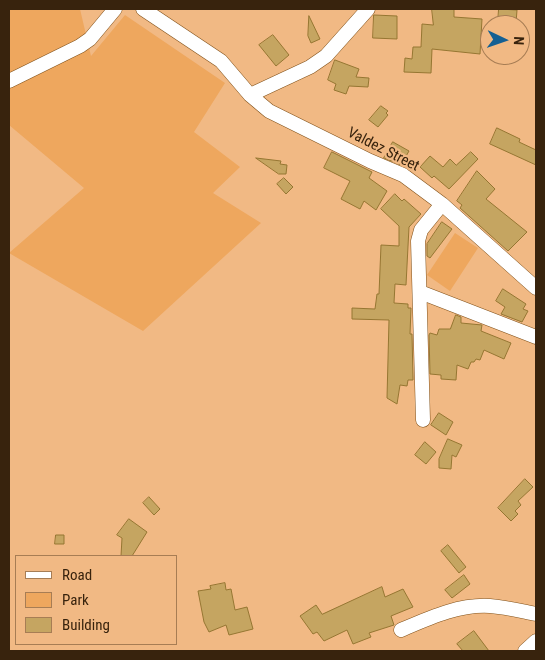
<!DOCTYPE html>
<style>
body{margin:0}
#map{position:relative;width:545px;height:660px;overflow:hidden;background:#f1b984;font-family:"Roboto Condensed",sans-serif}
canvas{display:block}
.frame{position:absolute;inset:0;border:10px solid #38230d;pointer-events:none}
.legend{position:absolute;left:15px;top:555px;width:162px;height:90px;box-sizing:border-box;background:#f1b984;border:1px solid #a77d54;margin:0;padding:6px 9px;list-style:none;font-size:15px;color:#38230d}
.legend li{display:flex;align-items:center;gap:10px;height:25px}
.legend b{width:25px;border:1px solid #a77d54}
.north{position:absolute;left:480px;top:15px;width:50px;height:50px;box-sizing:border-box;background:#f1b984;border:1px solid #a77d54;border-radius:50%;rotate:93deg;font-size:14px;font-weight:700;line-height:20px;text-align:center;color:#38230d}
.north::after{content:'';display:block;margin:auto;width:18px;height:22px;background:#156093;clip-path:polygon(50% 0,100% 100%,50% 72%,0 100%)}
</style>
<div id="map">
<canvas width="545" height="660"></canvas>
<div class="frame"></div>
<ul class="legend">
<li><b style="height:6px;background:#fff"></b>Road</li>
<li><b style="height:14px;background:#eea75e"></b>Park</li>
<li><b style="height:14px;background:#c5a561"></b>Building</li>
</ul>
<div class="north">N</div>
</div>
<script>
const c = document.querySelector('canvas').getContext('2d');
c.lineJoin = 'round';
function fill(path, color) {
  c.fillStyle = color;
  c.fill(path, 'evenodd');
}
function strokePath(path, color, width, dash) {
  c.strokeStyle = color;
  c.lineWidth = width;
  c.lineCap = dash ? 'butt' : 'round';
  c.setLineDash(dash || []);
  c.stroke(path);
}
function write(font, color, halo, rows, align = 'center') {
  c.font = font + ' "Roboto Condensed",sans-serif';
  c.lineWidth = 4.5;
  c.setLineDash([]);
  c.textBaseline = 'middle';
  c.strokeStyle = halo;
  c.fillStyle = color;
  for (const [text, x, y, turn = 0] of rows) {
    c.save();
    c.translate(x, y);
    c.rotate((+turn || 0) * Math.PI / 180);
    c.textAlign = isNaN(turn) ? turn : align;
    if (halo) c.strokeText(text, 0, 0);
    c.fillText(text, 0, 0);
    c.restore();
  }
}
const green = new Path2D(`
 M 9,9 L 80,9 L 91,56 L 125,15 L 225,83 L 194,132 L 240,167 L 213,193 L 261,223 L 143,331 L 9,253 L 84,188 L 9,125 Z
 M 455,233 L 478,248 L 450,291 L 427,275 Z`);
const building = new Path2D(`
 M 432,9 L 454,9 L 454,17 L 482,19 L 480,54 L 432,49 L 431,73 L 404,72 L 405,58 L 412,59 L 413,47 L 421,47 L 422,24 L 433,25 Z
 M 499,9 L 517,10 L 516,23 L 498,22 Z
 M 374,15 L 397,16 L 397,39 L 373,38 Z
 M 309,16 L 320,39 L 311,43 L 308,36 Z
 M 273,35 L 289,55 L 276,66 L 259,45 Z
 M 335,60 L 359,69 L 356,77 L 369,78 L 368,87 L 349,86 L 346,94 L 334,90 L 336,84 L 328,80 Z
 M 381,106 L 388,111 L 386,113 L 388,115 L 378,127 L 369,120 Z
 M 497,128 L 520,139 L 519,142 L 536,150 L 536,165 L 490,144 Z
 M 393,142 L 409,151 L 401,165 L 384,158 Z
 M 332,152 L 372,172 L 369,178 L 387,191 L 376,210 L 364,201 L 360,209 L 341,199 L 350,181 L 324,168 Z
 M 471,152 L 478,159 L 449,189 L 434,176 L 432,178 L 420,167 L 430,156 L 443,167 L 450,159 L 456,165 Z
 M 256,158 L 281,161 L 280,164 L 287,165 L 286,174 L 279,174 Z
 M 477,171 L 495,189 L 486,199 L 527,232 L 508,251 L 460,208 L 462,205 L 457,201 Z
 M 284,178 L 293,187 L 286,194 L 277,184 Z
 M 395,194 L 402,201 L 404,199 L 421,214 L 409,227 L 406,285 L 395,284 L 394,303 L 408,304 L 408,308 L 411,308 L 410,334 L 412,334 L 413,378 L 413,380 L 408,380 L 407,386 L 400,385 L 397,404 L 387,398 L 389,320 L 352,319 L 352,308 L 375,309 L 377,294 L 379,294 L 381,245 L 399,246 L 399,226 L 381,209 Z
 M 442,222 L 452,229 L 430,258 L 427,256 L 427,244 Z
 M 503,289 L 526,304 L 523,309 L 528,311 L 522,322 L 501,314 L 505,307 L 496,301 Z
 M 456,315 L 461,317 L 461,323 L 482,325 L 481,331 L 511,343 L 504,359 L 484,350 L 480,360 L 476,359 L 474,362 L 471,362 L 468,369 L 457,365 L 456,380 L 441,379 L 441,375 L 430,374 L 429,335 L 430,333 L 437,335 L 439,329 L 450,329 Z
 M 439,413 L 453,422 L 446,435 L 431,425 Z
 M 448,439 L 462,445 L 456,457 L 452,455 L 451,469 L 439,468 L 439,459 Z
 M 425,442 L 436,452 L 426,464 L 415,455 Z
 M 525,479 L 533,487 L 518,501 L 521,505 L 515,511 L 518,514 L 511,521 L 498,508 Z
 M 149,497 L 160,509 L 154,515 L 143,503 Z
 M 129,519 L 147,532 L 132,556 L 121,556 L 122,538 L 117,535 Z
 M 56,535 L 64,535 L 64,544 L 55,544 Z
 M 448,545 L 466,567 L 459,573 L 441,551 Z
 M 464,575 L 470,584 L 452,598 L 445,590 Z
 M 225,583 L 226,590 L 231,589 L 235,610 L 247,607 L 253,629 L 229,635 L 226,625 L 209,632 L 204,622 L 198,591 L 211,589 L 210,586 Z
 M 382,587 L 385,597 L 403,589 L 413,607 L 391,616 L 394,625 L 369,633 L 371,637 L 353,644 L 347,630 L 324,641 L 317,632 L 313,634 L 300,616 L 316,605 L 322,614 Z
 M 474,631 L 489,651 L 463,651 L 457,644 Z`);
const minor = new Path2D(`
 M 143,9 L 221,61 L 250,95 L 269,111 L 370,161 L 403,175 L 442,204 L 536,288
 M 9,81 L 80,46 L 90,39 L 115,9
 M 250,95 L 310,67 L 326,56 L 368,9
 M 420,292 L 536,337
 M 423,420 L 418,241 L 421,230 L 442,204
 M 401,630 C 429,618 459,604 490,606 C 505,607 521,611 536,614
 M 525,651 L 536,641`);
const streetNames = [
 ["Valdez Street",383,150,27]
];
fill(green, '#eea75e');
fill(building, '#c5a561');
strokePath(building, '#957632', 1);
strokePath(minor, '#815119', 15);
strokePath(minor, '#fff', 14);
write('15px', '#38230d', '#f1b984', streetNames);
</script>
